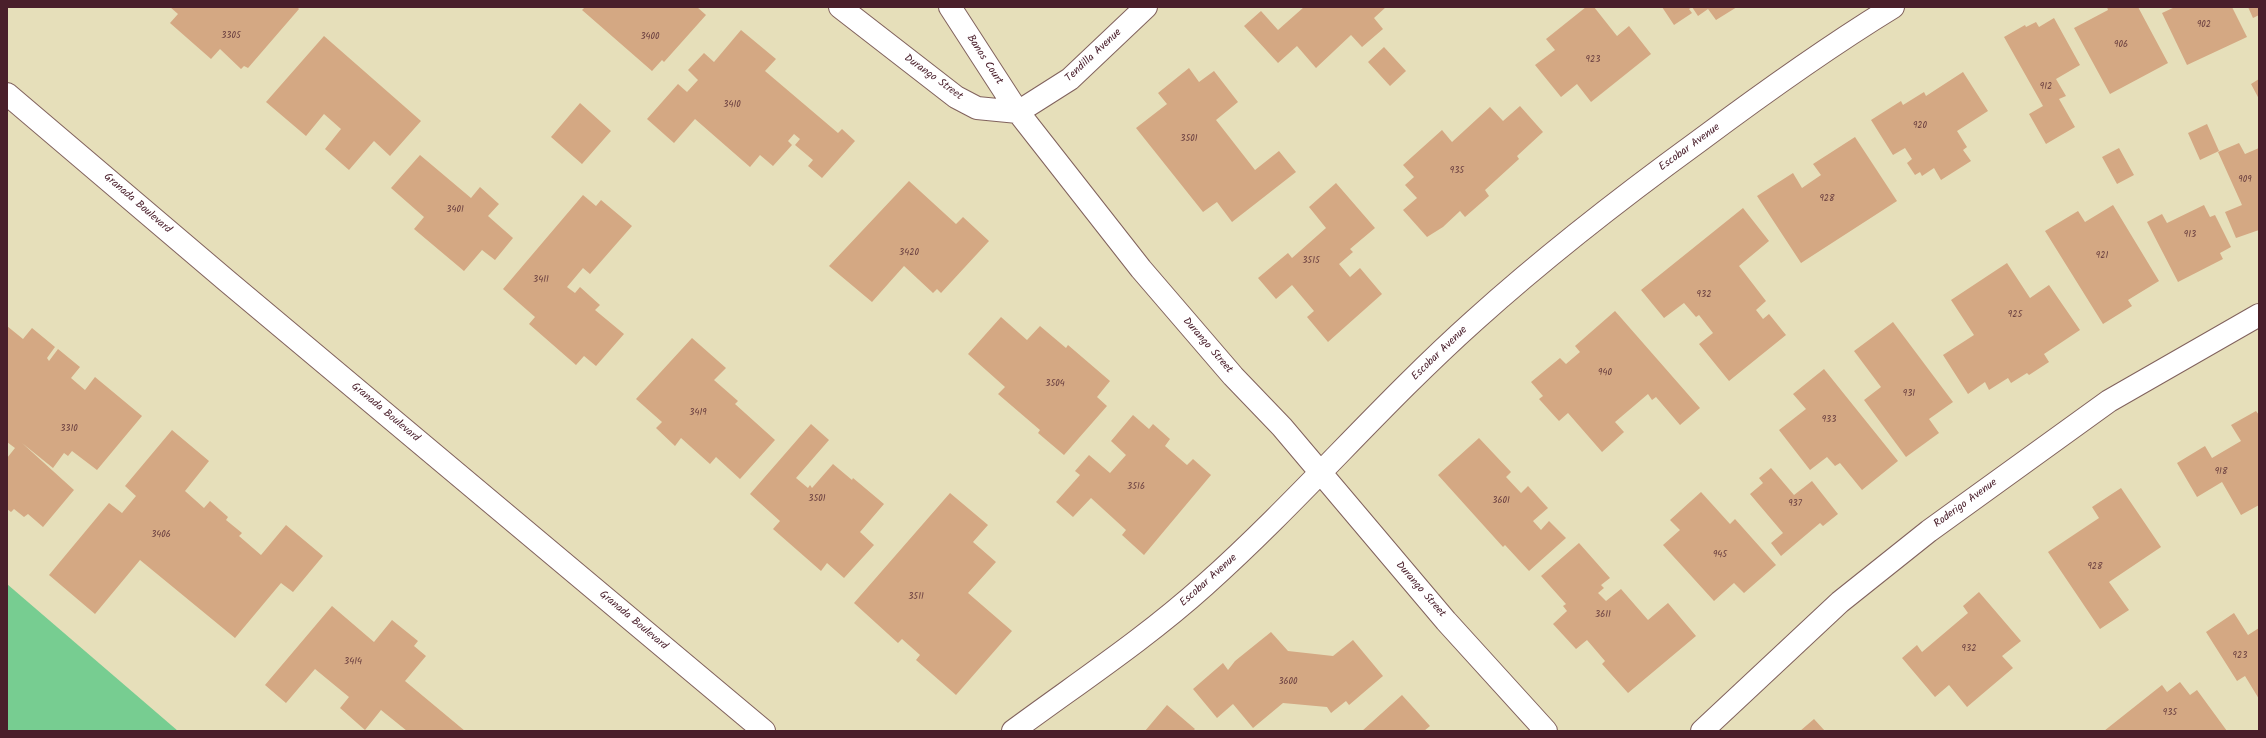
<!DOCTYPE html>
<style>
body{margin:0}
#map{position:relative;width:2266px;height:738px;overflow:hidden;background:#e6dfba;font-family:Kalam,sans-serif}
canvas{display:block}
.frame{position:absolute;inset:0;border:8px solid #4a1f2b;pointer-events:none}
</style>
<div id="map">
<canvas width="2266" height="738"></canvas>
<div class="frame"></div>
</div>
<script>
const c = document.querySelector('canvas').getContext('2d');
c.lineJoin = 'round';
function fill(path, color) {
  c.fillStyle = color;
  c.fill(path, 'evenodd');
}
function strokePath(path, color, width, dash) {
  c.strokeStyle = color;
  c.lineWidth = width;
  c.lineCap = dash ? 'butt' : 'round';
  c.setLineDash(dash || []);
  c.stroke(path);
}
function write(font, color, halo, rows, align = 'center') {
  c.font = font + ' Kalam,sans-serif';
  c.lineWidth = 3;
  c.setLineDash([]);
  c.textBaseline = 'middle';
  c.strokeStyle = halo;
  c.fillStyle = color;
  for (const [text, x, y, turn = 0] of rows) {
    c.save();
    c.translate(x, y);
    c.rotate((+turn || 0) * Math.PI / 180);
    c.textAlign = isNaN(turn) ? turn : align;
    if (halo) c.strokeText(text, 0, 0);
    c.fillText(text, 0, 0);
    c.restore();
  }
}
const green = new Path2D(`
 M 7,584 L 178,731 L 7,731 Z`);
const building = new Path2D(`
 M 170,7 L 297,7 L 299,9 L 248,68 L 244,66 L 241,69 L 220,49 L 211,59 L 170,23 L 178,14 Z
 M 585,7 L 697,7 L 706,15 L 664,62 L 662,60 L 652,71 L 582,10 Z
 M 1304,7 L 1386,7 L 1374,18 L 1383,29 L 1362,47 L 1351,35 L 1316,68 L 1297,46 L 1278,63 L 1244,26 L 1261,11 L 1278,30 Z
 M 1586,7 L 1594,7 L 1617,36 L 1629,26 L 1651,54 L 1591,102 L 1577,84 L 1561,97 L 1535,65 L 1555,50 L 1546,39 Z
 M 1662,7 L 1737,7 L 1716,20 L 1708,9 L 1698,16 L 1692,7 L 1689,9 L 1692,13 L 1674,25 Z
 M 2107,7 L 2138,7 L 2168,63 L 2110,94 L 2074,28 L 2108,10 Z
 M 2175,7 L 2232,7 L 2247,37 L 2187,65 L 2162,13 Z
 M 2248,7 L 2259,7 L 2259,15 L 2253,18 Z
 M 2054,18 L 2080,65 L 2056,79 L 2066,96 L 2059,99 L 2075,127 L 2046,144 L 2029,114 L 2043,106 L 2004,37 L 2025,25 L 2026,27 L 2036,22 L 2039,27 Z
 M 741,30 L 776,59 L 765,71 L 838,133 L 842,129 L 855,141 L 822,178 L 808,166 L 813,160 L 795,145 L 800,139 L 794,134 L 788,141 L 792,145 L 773,166 L 760,155 L 750,167 L 695,119 L 674,143 L 647,119 L 678,84 L 687,92 L 698,80 L 688,70 L 704,53 L 714,62 Z
 M 324,36 L 421,121 L 390,156 L 374,141 L 349,170 L 325,149 L 341,129 L 324,114 L 306,136 L 266,102 Z
 M 1384,47 L 1406,71 L 1390,86 L 1368,62 Z
 M 1189,68 L 1199,82 L 1214,71 L 1238,102 L 1216,120 L 1255,170 L 1279,151 L 1296,172 L 1232,222 L 1217,202 L 1203,212 L 1136,128 L 1167,104 L 1158,93 Z
 M 1963,72 L 1988,111 L 1957,131 L 1967,147 L 1963,150 L 1971,161 L 1941,180 L 1934,168 L 1922,176 L 1920,172 L 1915,175 L 1907,163 L 1912,159 L 1905,148 L 1893,155 L 1871,120 L 1901,101 L 1903,105 L 1924,92 L 1926,96 Z
 M 2259,79 L 2259,99 L 2251,84 Z
 M 580,103 L 611,131 L 582,164 L 551,137 Z
 M 1520,106 L 1543,132 L 1517,156 L 1519,159 L 1485,190 L 1489,196 L 1465,217 L 1460,211 L 1443,227 L 1427,237 L 1403,210 L 1417,198 L 1405,185 L 1414,177 L 1403,165 L 1442,130 L 1452,142 L 1490,107 L 1503,121 Z
 M 2207,124 L 2219,151 L 2200,160 L 2188,133 Z
 M 1855,137 L 1897,201 L 1801,263 L 1757,196 L 1793,173 L 1802,188 L 1821,175 L 1813,164 Z
 M 2239,143 L 2245,154 L 2259,148 L 2259,230 L 2236,238 L 2225,212 L 2242,205 L 2218,152 Z
 M 2119,148 L 2134,175 L 2117,184 L 2102,157 Z
 M 420,155 L 471,198 L 480,187 L 499,204 L 488,216 L 513,238 L 495,260 L 482,250 L 464,271 L 414,229 L 424,217 L 391,188 Z
 M 909,181 L 956,224 L 963,217 L 989,241 L 941,293 L 937,289 L 933,293 L 904,266 L 872,302 L 829,266 Z
 M 1336,183 L 1375,228 L 1350,249 L 1353,252 L 1339,264 L 1350,277 L 1360,268 L 1382,294 L 1328,342 L 1307,317 L 1314,311 L 1292,285 L 1276,299 L 1258,278 L 1288,253 L 1292,258 L 1326,228 L 1309,207 Z
 M 583,195 L 596,206 L 601,200 L 632,226 L 590,274 L 583,268 L 567,287 L 575,293 L 580,287 L 600,305 L 595,310 L 624,334 L 596,366 L 584,356 L 576,365 L 529,324 L 535,317 L 503,289 Z
 M 2113,205 L 2159,281 L 2128,300 L 2132,306 L 2103,324 L 2045,231 L 2078,211 L 2085,222 Z
 M 2204,205 L 2210,217 L 2215,215 L 2231,247 L 2220,253 L 2223,259 L 2178,282 L 2147,222 L 2162,214 L 2167,223 Z
 M 1743,208 L 1769,241 L 1739,266 L 1766,301 L 1756,310 L 1763,319 L 1769,314 L 1786,335 L 1729,381 L 1699,344 L 1713,333 L 1699,315 L 1696,317 L 1684,303 L 1664,318 L 1641,290 Z
 M 2007,263 L 2030,298 L 2049,285 L 2080,330 L 2044,354 L 2049,362 L 2029,375 L 2027,373 L 2011,383 L 2008,378 L 1989,390 L 1985,382 L 1968,394 L 1943,355 L 1974,335 L 1951,300 Z
 M 1615,311 L 1700,408 L 1680,425 L 1656,397 L 1652,400 L 1648,394 L 1615,422 L 1624,432 L 1602,452 L 1568,413 L 1559,421 L 1539,399 L 1543,396 L 1531,382 L 1560,358 L 1566,364 L 1580,352 L 1575,346 Z
 M 1001,317 L 1027,340 L 1040,326 L 1066,348 L 1068,345 L 1110,381 L 1097,397 L 1107,406 L 1064,455 L 1038,433 L 1040,430 L 998,394 L 1005,387 L 968,354 Z
 M 1893,322 L 1953,402 L 1929,419 L 1939,433 L 1906,457 L 1864,400 L 1881,387 L 1854,351 Z
 M 7,326 L 23,339 L 32,328 L 55,347 L 47,358 L 49,361 L 58,349 L 80,367 L 71,378 L 85,390 L 95,377 L 142,416 L 97,470 L 72,451 L 68,456 L 64,453 L 53,468 L 22,443 L 74,490 L 43,527 L 28,514 L 24,517 L 14,509 L 11,512 L 7,509 L 7,458 L 15,448 L 7,442 Z
 M 692,338 L 726,368 L 714,380 L 738,401 L 735,404 L 775,440 L 740,479 L 716,457 L 710,464 L 681,438 L 675,446 L 656,428 L 662,422 L 636,399 Z
 M 1824,369 L 1898,461 L 1862,490 L 1840,463 L 1835,466 L 1827,457 L 1810,470 L 1779,430 L 1806,409 L 1793,394 Z
 M 2256,411 L 2259,415 L 2259,505 L 2241,515 L 2222,482 L 2197,497 L 2177,463 L 2205,446 L 2212,458 L 2241,441 L 2231,425 Z
 M 1133,415 L 1149,429 L 1153,424 L 1170,439 L 1165,446 L 1187,465 L 1193,459 L 1211,475 L 1144,555 L 1122,535 L 1126,530 L 1091,498 L 1073,517 L 1056,502 L 1080,475 L 1075,471 L 1089,455 L 1110,473 L 1126,455 L 1111,441 Z
 M 811,424 L 829,440 L 796,478 L 808,488 L 810,485 L 812,488 L 833,464 L 852,480 L 853,478 L 884,504 L 860,532 L 874,545 L 844,578 L 827,563 L 821,571 L 773,529 L 780,521 L 750,494 Z
 M 172,430 L 209,461 L 185,491 L 204,508 L 210,501 L 228,517 L 226,520 L 242,533 L 239,536 L 261,555 L 286,525 L 323,556 L 293,592 L 281,583 L 235,638 L 140,560 L 95,614 L 49,575 L 109,503 L 122,513 L 136,496 L 125,486 Z
 M 1479,438 L 1511,472 L 1506,477 L 1521,493 L 1528,486 L 1548,508 L 1533,521 L 1541,530 L 1549,521 L 1566,538 L 1529,571 L 1505,545 L 1503,547 L 1438,475 Z
 M 1771,468 L 1794,495 L 1812,481 L 1838,514 L 1823,526 L 1820,523 L 1781,556 L 1771,543 L 1783,533 L 1750,494 L 1763,483 L 1759,478 Z
 M 2121,488 L 2161,547 L 2109,582 L 2129,610 L 2100,629 L 2048,552 L 2099,518 L 2092,507 Z
 M 1701,492 L 1730,524 L 1735,519 L 1776,565 L 1744,593 L 1734,583 L 1714,601 L 1663,545 L 1680,530 L 1670,520 Z
 M 950,493 L 988,525 L 973,542 L 996,562 L 968,593 L 1012,631 L 956,695 L 916,660 L 920,655 L 902,639 L 898,643 L 854,603 Z
 M 1579,543 L 1610,578 L 1601,585 L 1604,588 L 1598,593 L 1606,601 L 1621,589 L 1648,620 L 1668,603 L 1696,636 L 1628,693 L 1602,664 L 1605,661 L 1587,640 L 1576,649 L 1553,624 L 1567,611 L 1563,606 L 1566,604 L 1541,576 Z
 M 1979,592 L 2021,641 L 2002,656 L 2013,668 L 1967,707 L 1949,685 L 1935,697 L 1902,658 L 1917,645 L 1922,652 L 1968,613 L 1963,606 Z
 M 332,606 L 374,642 L 392,620 L 418,641 L 414,646 L 426,656 L 405,681 L 465,731 L 407,731 L 381,710 L 365,730 L 340,708 L 349,697 L 315,669 L 286,703 L 265,685 Z
 M 2234,613 L 2248,635 L 2259,628 L 2259,699 L 2245,676 L 2237,681 L 2206,632 Z
 M 1271,632 L 1288,651 L 1333,656 L 1353,640 L 1383,676 L 1349,705 L 1346,701 L 1331,713 L 1327,707 L 1283,703 L 1253,728 L 1233,704 L 1217,718 L 1193,689 L 1223,663 L 1228,670 L 1235,661 Z
 M 2180,682 L 2190,695 L 2197,690 L 2227,731 L 2104,731 L 2162,685 L 2167,692 Z
 M 1402,695 L 1430,726 L 1424,731 L 1362,731 Z
 M 1167,705 L 1195,729 L 1193,731 L 1145,731 Z
 M 1814,719 L 1825,731 L 1800,731 Z`);
const street = new Path2D(`
 M 840,7 L 956,97 L 977,108 L 1018,112
 M 950,7 L 1018,112 L 1141,269 L 1233,376 L 1282,427 L 1446,621 L 1546,731
 M 1018,112 L 1070,79 L 1146,7
 M 1013,731 C 1078,683 1145,639 1205,585 C 1299,501 1381,404 1475,320 C 1546,256 1622,197 1699,141 C 1762,94 1826,48 1893,7
 M 1702,731 L 1840,602 L 1929,531 L 2109,401 L 2259,315`);
const secondary = new Path2D(`
 M 7,94 L 227,281 L 764,731`);
const numberNames = [
 ["902",2204,25],
 ["3305",231,36],
 ["3400",650,37],
 ["906",2121,45],
 ["923",1593,60],
 ["912",2046,87],
 ["3410",732,105],
 ["920",1920,126],
 ["3501",1189,139],
 ["935",1457,171],
 ["909",2245,180],
 ["928",1827,199],
 ["3401",455,210],
 ["913",2190,235],
 ["3420",909,253],
 ["921",2102,256],
 ["3515",1311,261],
 ["3411",541,280],
 ["932",1704,295],
 ["925",2015,315],
 ["940",1605,373],
 ["3504",1055,384],
 ["931",1909,394],
 ["3419",698,413],
 ["933",1829,420],
 ["3310",69,429],
 ["918",2221,472],
 ["3516",1136,487],
 ["3501",817,499],
 ["3601",1501,501],
 ["937",1795,504],
 ["3406",161,535],
 ["945",1720,555],
 ["928",2095,567],
 ["3511",916,597],
 ["3611",1603,615],
 ["932",1969,649],
 ["923",2240,656],
 ["3414",353,662],
 ["3600",1288,682],
 ["935",2170,713]
];
const streetNames = [
 ["Tendilla Avenue",1094,56,-43],
 ["Banos Court",984,60,57],
 ["Durango Street",933,78,36],
 ["Escobar Avenue",1690,148,-36],
 ["Granada Boulevard",137,204,41],
 ["Durango Street",1207,346,49],
 ["Escobar Avenue",1440,354,-44],
 ["Granada Boulevard",385,413,40],
 ["Roderigo Avenue",1966,504,-36],
 ["Escobar Avenue",1209,581,-42],
 ["Durango Street",1420,590,49],
 ["Granada Boulevard",633,621,40]
];
fill(green, '#77cd91');
fill(building, '#d4a883');
strokePath(street, '#81625d', 24);
strokePath(secondary, '#81625d', 24);
strokePath(street, '#fff', 22);
strokePath(secondary, '#fff', 22);
write('9px', '#6c4141', null, numberNames);
write('11px', '#4a1f2b', '#fff', streetNames);
</script>
